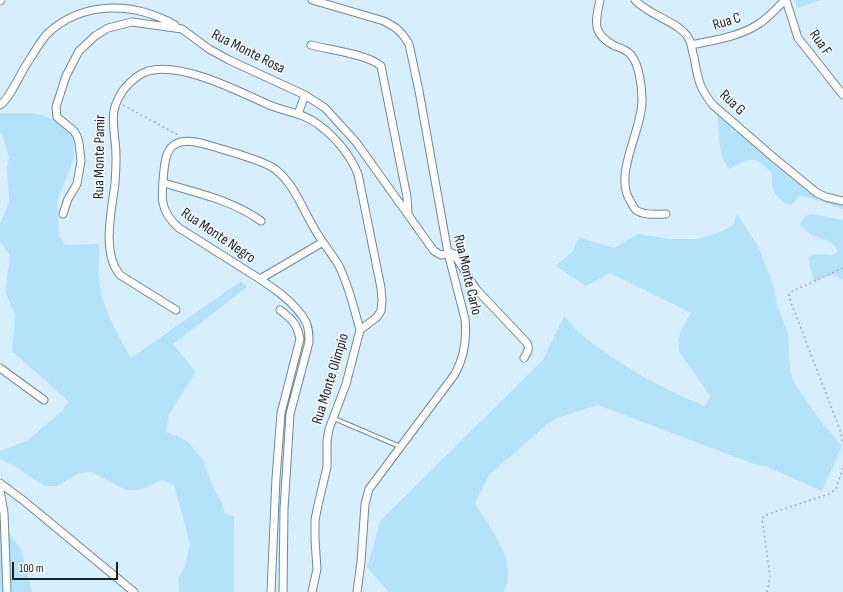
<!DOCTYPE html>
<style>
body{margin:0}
#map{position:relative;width:843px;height:592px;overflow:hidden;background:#d7effc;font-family:"Sofia Sans Condensed",sans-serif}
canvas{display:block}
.scale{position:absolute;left:12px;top:562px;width:106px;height:18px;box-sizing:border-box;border:2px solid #19242a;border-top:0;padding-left:5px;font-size:12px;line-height:14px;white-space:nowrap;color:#19242a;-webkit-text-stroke:3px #f3f9fc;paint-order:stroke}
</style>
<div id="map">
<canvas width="843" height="592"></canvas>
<div class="scale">100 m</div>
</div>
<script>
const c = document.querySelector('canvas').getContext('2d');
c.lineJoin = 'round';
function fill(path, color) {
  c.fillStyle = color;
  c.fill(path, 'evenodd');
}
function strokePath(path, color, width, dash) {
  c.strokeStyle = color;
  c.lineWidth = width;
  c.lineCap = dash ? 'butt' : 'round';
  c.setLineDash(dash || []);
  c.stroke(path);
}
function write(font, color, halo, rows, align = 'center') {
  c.font = font + ' "Sofia Sans Condensed",sans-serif';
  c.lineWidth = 3;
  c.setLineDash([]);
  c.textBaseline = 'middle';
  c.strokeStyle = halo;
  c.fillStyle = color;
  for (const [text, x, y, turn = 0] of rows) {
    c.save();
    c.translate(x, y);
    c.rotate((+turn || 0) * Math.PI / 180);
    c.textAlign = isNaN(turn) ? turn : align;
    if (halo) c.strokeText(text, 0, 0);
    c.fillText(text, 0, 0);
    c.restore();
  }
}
const green = new Path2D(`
 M 795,0 L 821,0 L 797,8 Z
 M 0,113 L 32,113 L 43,115 L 64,125 L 72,133 L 74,156 L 71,167 L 57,200 L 59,235 L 65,245 L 99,244 C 99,255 98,267 99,278 C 101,306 117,334 131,358 L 241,281 L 247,287 L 173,344 L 196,372 L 169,414 L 166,432 L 177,436 L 188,442 L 203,460 L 211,483 L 222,503 L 225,514 L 234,516 L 234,592 L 179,592 L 178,578 L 185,567 L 190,544 L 174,485 L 162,480 L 139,490 L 126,490 L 91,472 L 79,473 L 57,486 L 44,486 L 13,465 L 0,459 L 0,451 L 27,441 L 62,411 L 68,401 L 12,351 L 15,315 L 5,291 L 10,255 L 0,242 L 0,224 L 9,203 L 7,168 L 9,157 L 2,134 L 0,132 Z
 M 717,114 L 801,181 L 843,204 L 843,209 L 801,195 L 792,204 L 786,204 C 779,198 773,193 772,184 C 772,181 772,177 772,174 C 771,172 768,169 766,167 C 753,154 742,162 729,169 C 718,157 719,130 717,114 Z
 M 737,214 L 758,246 L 773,284 L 778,308 L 788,334 L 790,372 L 795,384 L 822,423 L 842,446 L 822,491 L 765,466 L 754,464 L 598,405 L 557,418 L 546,425 L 489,475 L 475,503 C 490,530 519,560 504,592 L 388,592 L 385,588 L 367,567 L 381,520 L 543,360 L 564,316 C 570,322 575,329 581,334 C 616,363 663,390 705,406 L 710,396 L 679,351 L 678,339 L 682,328 L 691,313 L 610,273 L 586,286 L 556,266 L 573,251 L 579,237 L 614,248 L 638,234 L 670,239 L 698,239 L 722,231 L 733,225 Z
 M 812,214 L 843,220 L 843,280 C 830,271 827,276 814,282 L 808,258 L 813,254 L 832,255 L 838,253 C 835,240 820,239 810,234 C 806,231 803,228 800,225 C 802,218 805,216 812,214 Z
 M 0,520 L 21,550 L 32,592 L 0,592 Z`);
const path = new Path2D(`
 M 123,105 L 178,135
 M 843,268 L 793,291 L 789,294 L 789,297 L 840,430 L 843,444
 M 767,592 L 770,576 L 762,518 L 766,515 L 829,494 L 836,489 L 843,467`);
const lane = new Path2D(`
 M 333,418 L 401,447`);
const street = new Path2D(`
 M 312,0 L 384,21 L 396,28 L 403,35 L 409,44 L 419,91 L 448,253 L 465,319 C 467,339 465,356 455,374 L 369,489 L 365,504 L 361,562 L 357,592
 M 600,0 C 595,23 592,34 615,46 C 621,48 627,50 631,55 C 639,64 642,87 642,99 C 643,130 612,175 631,202 C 632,204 634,208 636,210 C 644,216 657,214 666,214
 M 635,0 C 649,16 679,21 689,39 C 692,44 692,52 694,57 C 698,79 699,88 713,105 L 773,157 L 817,193 L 826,197 L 843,201
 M 786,0 L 798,38 L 810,53 L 843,95
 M 0,1 L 1,0
 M 311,45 C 330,50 367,54 381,66 L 407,197 L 408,213
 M 691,45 C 714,40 740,37 760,23 C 769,17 777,8 785,0
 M 0,105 C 9,100 21,72 28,62 C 34,53 40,42 47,34 C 83,0 134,2 175,25
 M 298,114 L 305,95
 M 164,183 C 197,193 232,200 261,221
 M 63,214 L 68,199 L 77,184 L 81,161 L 79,143 L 77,136 L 74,131 L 57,117 L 56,107 L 66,76 L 79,51 L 95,36 L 108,28 L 132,22 L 182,29 L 209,49 L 229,60 L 305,95 L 325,108 L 356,142 L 434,251 L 441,255 L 451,253 L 454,254 L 476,289 L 527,343 C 530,349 527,353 524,358
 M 260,279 L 323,242
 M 176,310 L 120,275 C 101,252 112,210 115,183 C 116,170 117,155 115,141 C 113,119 110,109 124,89 C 130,82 139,74 148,71 C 182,62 238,91 269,105 C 286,112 304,113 319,125 C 336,138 350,155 358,174 L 381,288 L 382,300 L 381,311 L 377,317 L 360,330 L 346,384 L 329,429 L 327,441 L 327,467 L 318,505 L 315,520 L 315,540 L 317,569 L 312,592
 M 0,368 L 44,400
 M 0,483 L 24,501 L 134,592
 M 0,491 L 4,513 L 7,592
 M 271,592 L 276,478 L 281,413 L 300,339 C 297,324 293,320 280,310
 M 283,592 L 284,509 L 290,414 L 309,342 C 309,334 309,328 306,322 C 293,297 256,277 233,262 C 215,251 197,239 179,228 C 171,221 165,214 163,203 C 161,196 164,165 166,158 C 167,153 170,148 174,145 C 186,137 205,144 218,148 C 232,152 264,161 275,169 C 294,184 301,206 313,226 C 320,240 330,251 338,264 C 349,285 354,309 360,330`);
const streetNames = [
 ["Rua C",727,22,-17],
 ["Rua F",820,43,55],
 ["Rua Monte Rosa",248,52,27],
 ["Rua G",732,103,43],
 ["Rua Monte Pamir",100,157,-89],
 ["Rua Monte Negro",218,236,34],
 ["Rua Monte Carlo",467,275,77],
 ["Rua Monte Olimpio",331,379,-73]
];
fill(green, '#b4e2fa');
strokePath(lane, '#6d8896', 5.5);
strokePath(street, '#6d8896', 9);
strokePath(path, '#9db1bc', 1.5, [2, 3]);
strokePath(lane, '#fff', 3.5);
strokePath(street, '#fff', 7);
write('15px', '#19242a', '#f3f9fc', streetNames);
</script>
